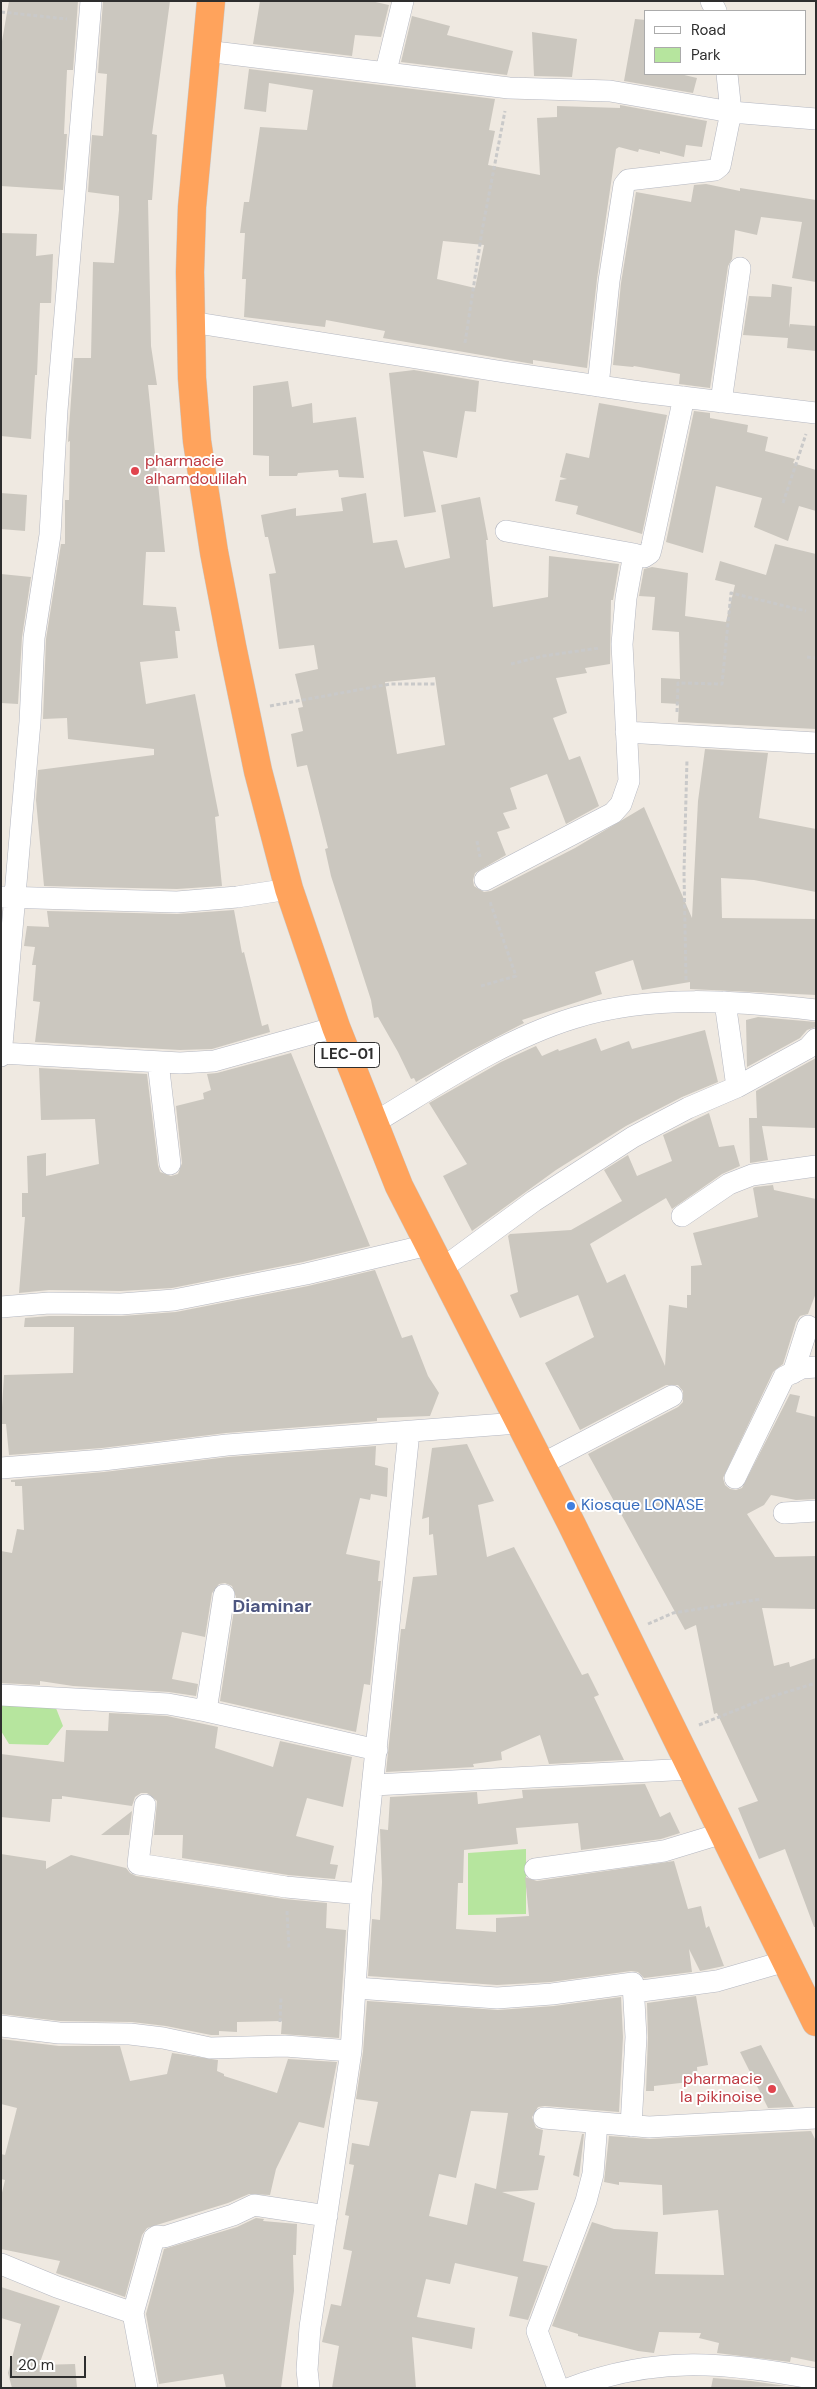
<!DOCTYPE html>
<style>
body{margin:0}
#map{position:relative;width:817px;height:2389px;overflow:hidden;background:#efe9e1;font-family:"DM Sans",sans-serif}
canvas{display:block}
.frame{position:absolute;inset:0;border:2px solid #2e2e2e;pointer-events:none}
.legend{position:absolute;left:644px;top:10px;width:162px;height:65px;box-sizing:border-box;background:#fff;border:1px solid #ababab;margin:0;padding:6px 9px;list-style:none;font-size:15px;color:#2e2e2e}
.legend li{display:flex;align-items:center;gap:10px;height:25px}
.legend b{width:25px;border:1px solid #ababab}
.scale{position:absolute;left:10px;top:2356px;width:76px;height:22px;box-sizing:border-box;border:2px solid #2e2e2e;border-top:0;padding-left:6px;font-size:15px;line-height:18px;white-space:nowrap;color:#2e2e2e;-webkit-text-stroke:4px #fff;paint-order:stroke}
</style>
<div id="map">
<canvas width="817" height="2389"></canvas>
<div class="frame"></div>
<ul class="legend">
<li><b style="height:6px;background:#fff"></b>Road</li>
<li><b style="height:14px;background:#b6e59e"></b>Park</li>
</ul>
<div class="scale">20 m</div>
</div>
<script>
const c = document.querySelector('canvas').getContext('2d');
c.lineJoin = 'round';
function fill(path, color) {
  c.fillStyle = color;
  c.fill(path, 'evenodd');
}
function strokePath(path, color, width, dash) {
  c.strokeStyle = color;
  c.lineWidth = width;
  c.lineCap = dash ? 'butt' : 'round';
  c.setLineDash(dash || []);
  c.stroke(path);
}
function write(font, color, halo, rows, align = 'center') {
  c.font = font + ' "DM Sans",sans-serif';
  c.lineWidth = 4;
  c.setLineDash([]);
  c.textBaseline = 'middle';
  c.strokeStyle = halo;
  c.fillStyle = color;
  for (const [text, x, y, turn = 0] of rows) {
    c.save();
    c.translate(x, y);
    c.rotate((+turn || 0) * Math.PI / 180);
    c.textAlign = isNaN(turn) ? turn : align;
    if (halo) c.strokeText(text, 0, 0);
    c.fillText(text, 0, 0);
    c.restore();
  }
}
const green = new Path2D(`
 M 1,1695 L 54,1703 L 63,1726 L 48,1745 L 9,1744 L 1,1731 Z
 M 526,1849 L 526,1914 L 468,1915 L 468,1853 Z`);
const building = new Path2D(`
 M 9,1 L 78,1 L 73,70 L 67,70 L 64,134 L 67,134 L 63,190 L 1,186 L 1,47 Z
 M 103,1 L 170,1 L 152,134 L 157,135 L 152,200 L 148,200 L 151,346 L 157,385 L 148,385 L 165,552 L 146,552 L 143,605 L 176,607 L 180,631 L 175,631 L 178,658 L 140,662 L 146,704 L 195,694 L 219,816 L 215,817 L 222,886 L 177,889 L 44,886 L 36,800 L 38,770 L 154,755 L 154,749 L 68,739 L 67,718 L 43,719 L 46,639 L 61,544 L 65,544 L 65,500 L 69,500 L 70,441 L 68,442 L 74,358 L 91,358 L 93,262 L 114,263 L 119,210 L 119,196 L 88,192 L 92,135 L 103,136 L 107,74 L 98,73 Z
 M 260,1 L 371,1 L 389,5 L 381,37 L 355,35 L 352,56 L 253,44 Z
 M 412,16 L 450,26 L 447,35 L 513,51 L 507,75 L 401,62 Z
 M 635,19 L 646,20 L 646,74 L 680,74 L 697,78 L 693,93 L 624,81 Z
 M 532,32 L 577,39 L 572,77 L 534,76 Z
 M 249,69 L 495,99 L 489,130 L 495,131 L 488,165 L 540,175 L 537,118 L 557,117 L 557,106 L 620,108 L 620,105 L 707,121 L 702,147 L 686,145 L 684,157 L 660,151 L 660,154 L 639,149 L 638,152 L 619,147 L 616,149 L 597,279 L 587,368 L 533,360 L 533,364 L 383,338 L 385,331 L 326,320 L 325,327 L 244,317 L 246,279 L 242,279 L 245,233 L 240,233 L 244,202 L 249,202 L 260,127 L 307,130 L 313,90 L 269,83 L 266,112 L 244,109 ZM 443,241 L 484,245 L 475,288 L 437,279 Z
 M 706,184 L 740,191 L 740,188 L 816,200 L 816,282 L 792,278 L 802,222 L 761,217 L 757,235 L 735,230 L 732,259 L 728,266 L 710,388 L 679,384 L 680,374 L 634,366 L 633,367 L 613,365 L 621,283 L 636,192 L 691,202 L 694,185 Z
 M 1,233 L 37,234 L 36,256 L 53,254 L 51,303 L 40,303 L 37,375 L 35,375 L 31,439 L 1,436 Z
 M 772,284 L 792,287 L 789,328 L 790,324 L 816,326 L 816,351 L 787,348 L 788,338 L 743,335 L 749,296 L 771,297 Z
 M 414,370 L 479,381 L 476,412 L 465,411 L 457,458 L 423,451 L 436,512 L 404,517 L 389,373 Z
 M 288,381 L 292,407 L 312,403 L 313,423 L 356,417 L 364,478 L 339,477 L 338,470 L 298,473 L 297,476 L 269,476 L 269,456 L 253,455 L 253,386 Z
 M 599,403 L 667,415 L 642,534 L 576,514 L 578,506 L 555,501 L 560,480 L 567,479 L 560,477 L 566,453 L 589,458 Z
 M 694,411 L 710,413 L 710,418 L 748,425 L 747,432 L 768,437 L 765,451 L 795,459 L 793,463 L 816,470 L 816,511 L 799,506 L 788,541 L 754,527 L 762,498 L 716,486 L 703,553 L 666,542 Z
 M 1,493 L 27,495 L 25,531 L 1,529 Z
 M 366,493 L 373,543 L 397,540 L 405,568 L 450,558 L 441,505 L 480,497 L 488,540 L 486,540 L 493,607 L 548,597 L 549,556 L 619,564 L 613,600 L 611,600 L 610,664 L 585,668 L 587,673 L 556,678 L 567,713 L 553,718 L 569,760 L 580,756 L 599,806 L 566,824 L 547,774 L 510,788 L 517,809 L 503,813 L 510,828 L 497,832 L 506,855 L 475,873 L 473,880 L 474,886 L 484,892 L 491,891 L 575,848 L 644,807 L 692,918 L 698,801 L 705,749 L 768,753 L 759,818 L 816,829 L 816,892 L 754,880 L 721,878 L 722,918 L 816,919 L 816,995 L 690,989 L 690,982 L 642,990 L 633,960 L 595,972 L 602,994 L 522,1020 L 524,1023 L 464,1054 L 416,1082 L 414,1078 L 411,1079 L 398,1052 L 378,1017 L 374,1018 L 371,1000 L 331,876 L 325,849 L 328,848 L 307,765 L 297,767 L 291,734 L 303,731 L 298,708 L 303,707 L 295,674 L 318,669 L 314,645 L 279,649 L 269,574 L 276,573 L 268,537 L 265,537 L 261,515 L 296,508 L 296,516 L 343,511 L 341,498 ZM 435,677 L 445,745 L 397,754 L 385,682 Z
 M 775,544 L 816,554 L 816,729 L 678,722 L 679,704 L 661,703 L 661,678 L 680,679 L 679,632 L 652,630 L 655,597 L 639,596 L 644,569 L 652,567 L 688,573 L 685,616 L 726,622 L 735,585 L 715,580 L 720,561 L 766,575 Z
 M 1,574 L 31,577 L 22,637 L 18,704 L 1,703 Z
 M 234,910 L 242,953 L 244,952 L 262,1026 L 268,1024 L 270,1032 L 212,1049 L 180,1050 L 35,1042 L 40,1002 L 33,1001 L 36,965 L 32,965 L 35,947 L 24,946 L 27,926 L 49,927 L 47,911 L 177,914 Z
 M 758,1017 L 816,1022 L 816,1027 L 807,1030 L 800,1038 L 747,1067 L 746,1020 Z
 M 705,1030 L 718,1082 L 682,1097 L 626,1126 L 556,1170 L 472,1231 L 443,1176 L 467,1164 L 429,1103 L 501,1062 L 536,1046 L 542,1056 L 558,1049 L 559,1051 L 596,1038 L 601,1051 L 629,1041 L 632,1049 Z
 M 291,1053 L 370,1246 L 303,1262 L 172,1288 L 121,1291 L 49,1290 L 19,1293 L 25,1217 L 22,1217 L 22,1193 L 28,1193 L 27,1156 L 46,1153 L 46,1176 L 99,1164 L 95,1119 L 41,1120 L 39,1068 L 147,1074 L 158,1165 L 160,1172 L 171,1176 L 178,1174 L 182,1163 L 176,1106 L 204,1099 L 203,1093 L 211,1090 L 207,1074 L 217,1073 Z
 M 816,1058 L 816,1128 L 762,1126 L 768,1160 L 750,1163 L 749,1118 L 757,1118 L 756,1091 Z
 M 709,1113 L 719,1147 L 734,1145 L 740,1166 L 722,1174 L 672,1209 L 666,1198 L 590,1244 L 607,1283 L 625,1274 L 665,1366 L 669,1305 L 687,1308 L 687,1295 L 691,1295 L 691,1266 L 702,1265 L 693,1233 L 758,1217 L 753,1188 L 755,1187 L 773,1185 L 774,1190 L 816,1199 L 816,1293 L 808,1314 L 800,1316 L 796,1322 L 783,1364 L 773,1372 L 723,1478 L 725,1485 L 730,1489 L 736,1490 L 742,1488 L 790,1394 L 800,1396 L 796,1412 L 816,1417 L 816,1499 L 796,1500 L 771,1495 L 764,1505 L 747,1514 L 775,1557 L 816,1556 L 816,1609 L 762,1608 L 774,1666 L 789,1662 L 790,1667 L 816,1658 L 816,1927 L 814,1927 L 785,1849 L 759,1859 L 738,1808 L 758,1801 L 717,1713 L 714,1714 L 696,1625 L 685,1630 L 588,1454 L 678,1407 L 683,1402 L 683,1391 L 678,1385 L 666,1385 L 580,1430 L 545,1363 L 594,1337 L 578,1295 L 520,1318 L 510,1295 L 518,1292 L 508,1236 L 510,1234 L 571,1230 L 622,1201 L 604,1170 L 628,1155 L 637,1176 L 672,1161 L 663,1135 Z
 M 375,1270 L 402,1338 L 412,1335 L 428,1376 L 439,1393 L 430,1416 L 377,1418 L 377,1421 L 226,1433 L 102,1448 L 9,1455 L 6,1424 L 1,1424 L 4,1375 L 73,1373 L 74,1327 L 24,1327 L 25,1318 L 49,1316 L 122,1316 L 176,1312 L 308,1286 Z
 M 467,1444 L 494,1501 L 478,1505 L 487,1557 L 514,1547 L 582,1675 L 588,1673 L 599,1695 L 594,1697 L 624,1760 L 549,1764 L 540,1735 L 501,1752 L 502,1760 L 473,1764 L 474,1767 L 386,1772 L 401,1629 L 405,1629 L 413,1577 L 437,1575 L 433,1534 L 429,1535 L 429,1517 L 422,1519 L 432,1448 Z
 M 376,1446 L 375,1465 L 388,1468 L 387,1497 L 371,1494 L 370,1500 L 360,1498 L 346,1554 L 380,1561 L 378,1581 L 381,1581 L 370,1685 L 364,1684 L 356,1732 L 220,1701 L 236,1597 L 232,1586 L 225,1583 L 219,1584 L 212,1593 L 205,1637 L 182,1632 L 172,1679 L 198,1684 L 196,1696 L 169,1692 L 73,1686 L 40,1681 L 40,1685 L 1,1683 L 1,1551 L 12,1553 L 17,1529 L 24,1530 L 22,1486 L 15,1486 L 15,1482 L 11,1482 L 11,1480 L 104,1472 L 228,1457 Z
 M 109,1713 L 167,1716 L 218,1727 L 215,1748 L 273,1767 L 280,1741 L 352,1757 L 343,1807 L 307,1798 L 296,1836 L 334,1846 L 330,1864 L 338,1865 L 335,1879 L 288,1875 L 182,1858 L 183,1835 L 154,1835 L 157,1801 L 147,1793 L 141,1793 L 135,1797 L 132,1806 L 62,1796 L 62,1799 L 52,1799 L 50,1822 L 1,1817 L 1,1754 L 64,1762 L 66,1730 L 108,1731 Z
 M 645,1784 L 660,1817 L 670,1812 L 680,1833 L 661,1839 L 581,1850 L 578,1823 L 516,1828 L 518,1844 L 464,1850 L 463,1883 L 458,1883 L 456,1929 L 496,1932 L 496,1918 L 529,1916 L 525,1877 L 537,1881 L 674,1861 L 688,1909 L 701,1906 L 706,1928 L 709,1926 L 724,1966 L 700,1971 L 689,1949 L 692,1972 L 644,1978 L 638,1972 L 631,1971 L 551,1982 L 497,1985 L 368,1976 L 372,1919 L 380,1920 L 382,1882 L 380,1829 L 388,1830 L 390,1797 L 477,1792 L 478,1804 L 523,1798 L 522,1790 Z
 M 132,1811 L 129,1835 L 101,1835 Z
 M 1,1854 L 46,1861 L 46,1869 L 71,1855 L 126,1868 L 130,1873 L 136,1876 L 284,1899 L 327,1903 L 326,1928 L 346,1930 L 339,2038 L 281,2034 L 282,2021 L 237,2022 L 237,2032 L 219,2031 L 219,2035 L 211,2035 L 166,2026 L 132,2022 L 60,2021 L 1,2014 Z
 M 696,1996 L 708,2065 L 697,2067 L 698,2081 L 654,2086 L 654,2091 L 646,2091 L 648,2038 L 647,2003 Z
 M 621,1997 L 623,2037 L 619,2112 L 545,2106 L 538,2107 L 532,2117 L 536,2128 L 543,2130 L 539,2155 L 545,2156 L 538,2190 L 502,2192 L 535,2203 L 523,2261 L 548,2266 L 528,2320 L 509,2316 L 518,2277 L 455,2263 L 450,2284 L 426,2279 L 417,2317 L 475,2328 L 472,2349 L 412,2337 L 416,2388 L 332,2388 L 339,2346 L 322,2342 L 331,2304 L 341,2306 L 352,2251 L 343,2249 L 349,2216 L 345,2215 L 354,2165 L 349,2164 L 352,2143 L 369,2146 L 378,2102 L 356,2099 L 363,2052 L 367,2001 L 498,2010 L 554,2006 ZM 471,2111 L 508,2113 L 496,2189 L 475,2183 L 467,2225 L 429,2216 L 439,2174 L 456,2178 Z
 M 1,2039 L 59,2046 L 120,2046 L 130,2081 L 167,2074 L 172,2053 L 218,2060 L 217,2071 L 224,2074 L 224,2076 L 277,2093 L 288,2059 L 337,2062 L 324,2128 L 299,2122 L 276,2169 L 270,2195 L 249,2194 L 228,2203 L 147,2228 L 142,2235 L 125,2297 L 56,2273 L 60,2261 L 1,2249 L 1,2197 L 5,2180 L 1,2179 L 1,2154 L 5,2155 L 17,2108 L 1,2104 Z
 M 761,2045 L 794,2107 L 768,2108 L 740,2052 Z
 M 811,2131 L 816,2141 L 816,2362 L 791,2357 L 790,2362 L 717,2353 L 719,2343 L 699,2338 L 701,2333 L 659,2332 L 654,2353 L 638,2351 L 578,2336 L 578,2334 L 552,2326 L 592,2222 L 614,2229 L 658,2232 L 655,2274 L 724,2275 L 718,2210 L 663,2215 L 662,2185 L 619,2182 L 619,2185 L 604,2182 L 609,2136 L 650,2139 Z
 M 582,2134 L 584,2134 L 579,2177 L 573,2175 Z
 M 256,2218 L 264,2219 L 263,2221 L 297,2224 L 296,2255 L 293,2255 L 294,2291 L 281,2388 L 226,2388 L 223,2374 L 159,2384 L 146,2314 L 164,2249 L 237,2227 Z
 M 1,2287 L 60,2306 L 39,2365 L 75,2364 L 77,2388 L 12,2388 L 8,2373 L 21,2324 L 1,2318 Z
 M 713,2378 L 751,2381 L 786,2386 L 711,2388 Z`);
const path = new Path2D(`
 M 1,12 L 67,19
 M 465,343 L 482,231 L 505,111
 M 783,503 L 806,434
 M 807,657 L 816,658
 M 511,664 L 543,656 L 599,648
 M 270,706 L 390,684 L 435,684
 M 677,712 L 678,683 L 722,684 L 731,593 L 806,611
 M 477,841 L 480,857
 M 686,980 L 684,872 L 687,759
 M 481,986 L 516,976 L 490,902
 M 648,1624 L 673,1613 L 762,1599
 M 699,1725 L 764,1699 L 816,1683
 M 287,1911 L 289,1948
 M 280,2022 L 281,1996`);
const street = new Path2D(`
 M 711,1 L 716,11
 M 206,51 L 509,88 L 610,91 L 731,112 L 816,119
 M 386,71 L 403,1
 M 191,322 L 504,372 L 640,392 L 816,413
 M 598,386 L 609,281 L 624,185 L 628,180 L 715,170 L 720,166 L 731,112 L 727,74
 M 721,402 L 740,268
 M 506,531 L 634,554
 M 626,732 L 816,743
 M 485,880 L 613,813 L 621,804 L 629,781 L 622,644 L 626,598 L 634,554 L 644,557 L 650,553 L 652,545 L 684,397
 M 1,897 L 177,902 L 237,897 L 289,889
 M 725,1002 L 737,1087
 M 1,1053 L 180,1063 L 214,1061 L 336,1027
 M 1,1056 L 30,722 L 34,638 L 50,535 L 57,410 L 91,1
 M 158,1062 L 170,1164
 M 372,1124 C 437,1085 502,1040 574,1018 C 652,994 736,1001 816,1010
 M 682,1216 L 729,1184 L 752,1175 L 816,1166
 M 440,1270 L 534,1201 L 633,1137 L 688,1108 L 737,1087 L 808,1048 L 816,1039
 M 1,1307 L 49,1303 L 121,1304 L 174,1300 L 306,1274 L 428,1245
 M 793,1373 L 808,1326
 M 540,1465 L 672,1396
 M 1,1468 L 103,1460 L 227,1445 L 518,1423
 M 735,1478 L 784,1377 L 802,1368 L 816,1367
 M 784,1513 L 816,1511
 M 1,1695 L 168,1704 L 206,1711 L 377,1750
 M 206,1711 L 224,1595
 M 373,1785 L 692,1769
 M 145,1805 L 138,1864 L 286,1887 L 361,1894
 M 535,1869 L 664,1851 L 723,1833
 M 356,1988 L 497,1998 L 552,1994 L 633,1983 L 636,2037 L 631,2126
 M 634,1992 L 717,1981 L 786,1961
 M 1,2026 L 59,2033 L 130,2034 L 163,2038 L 210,2048 L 285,2046 L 351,2051
 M 544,2118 L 649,2127 L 816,2118
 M 1,2264 L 57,2287 L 133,2313
 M 147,2388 L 133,2313 L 154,2238 L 157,2236 L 164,2237 L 233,2215 L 254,2205 L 327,2216
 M 309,2388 L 307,2370 L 310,2327 L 351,2051 L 361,1894 L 409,1432
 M 558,2388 L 537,2331 L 586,2201 L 593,2174 L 597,2123
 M 570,2388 C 657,2355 727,2362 816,2379`);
const highway = new Path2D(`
 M 211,1 L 192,207 L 190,272 L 192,378 L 197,441 L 214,552 L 232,646 L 258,771 L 289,889 L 336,1027 L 399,1186 L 571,1523 L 816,2022`);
const markers = [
 [135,471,5,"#e0444e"],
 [571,1506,5,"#3f7fe0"],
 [772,2089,5,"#e0444e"]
];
const shields = [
 [347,1055,65]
];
const shieldNames = [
 ["LEC-01",347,1055]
];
const healthNames = [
 ["pharmacie",145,462],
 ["alhamdoulilah",145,480],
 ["pharmacie",762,2080,"right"],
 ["la pikinoise",762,2098,"right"]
];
const shopNames = [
 ["Kiosque LONASE",581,1506]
];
const neighbourhoodNames = [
 ["Diaminar",272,1607]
];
fill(green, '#b6e59e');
fill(building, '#cbc7bf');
strokePath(street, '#b4b7c1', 22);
strokePath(highway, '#c9c9c9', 29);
strokePath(path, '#c9c9c9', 3, [4, 2.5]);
strokePath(street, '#fff', 21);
strokePath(highway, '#ffa35c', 28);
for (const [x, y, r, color] of markers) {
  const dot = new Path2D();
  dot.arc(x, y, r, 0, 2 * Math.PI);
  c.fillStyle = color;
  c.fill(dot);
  strokePath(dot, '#fff', 2);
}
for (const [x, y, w] of shields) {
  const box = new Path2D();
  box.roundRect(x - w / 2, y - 12.5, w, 25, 4);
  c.fillStyle = '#fff';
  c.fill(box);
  strokePath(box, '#2e2e2e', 1);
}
write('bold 15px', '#2e2e2e', null, shieldNames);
write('16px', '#be3a42', '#fff', healthNames, 'left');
write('16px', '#366cbe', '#fff', shopNames, 'left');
write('bold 18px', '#4d5680', '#fff', neighbourhoodNames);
</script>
